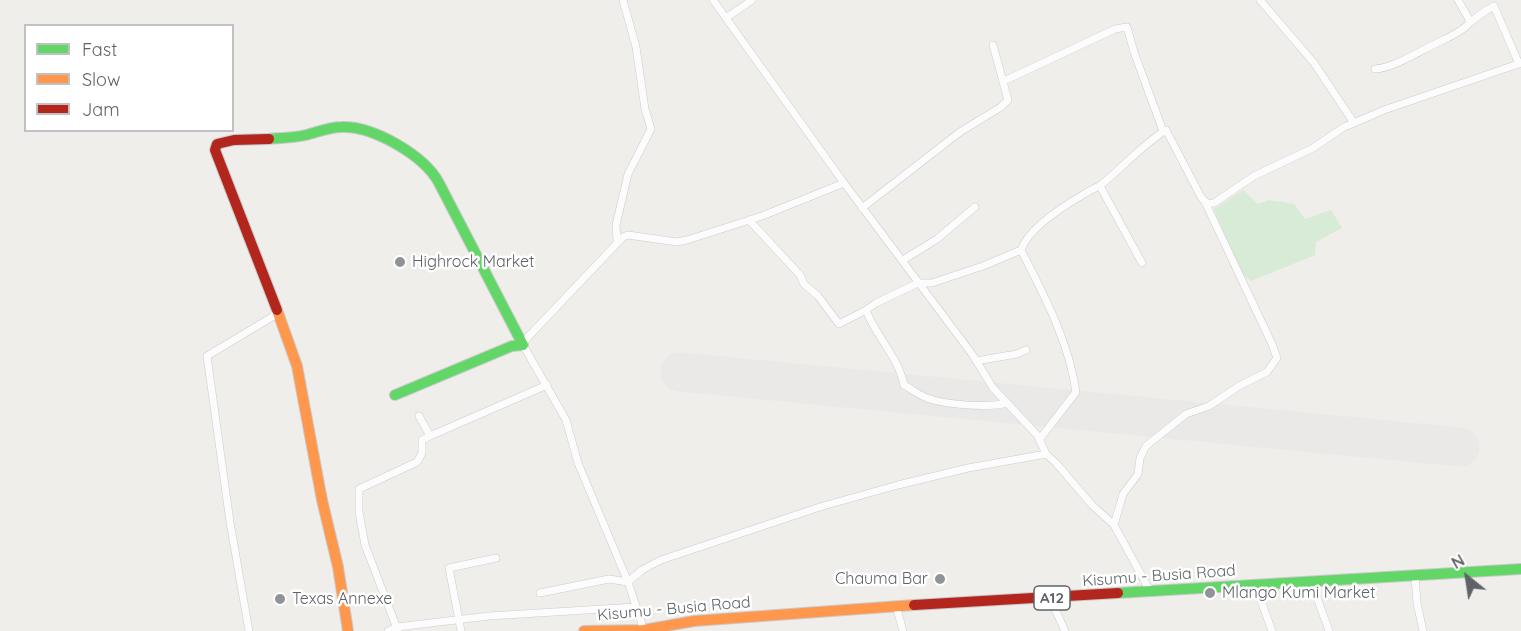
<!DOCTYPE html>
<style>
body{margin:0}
#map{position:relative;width:1521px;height:631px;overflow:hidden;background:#efeeea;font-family:Quicksand,sans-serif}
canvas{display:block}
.legend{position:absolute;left:24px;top:24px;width:210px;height:108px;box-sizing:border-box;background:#fff;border:2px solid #bfc1c3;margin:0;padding:8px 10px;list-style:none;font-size:18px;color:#5f6368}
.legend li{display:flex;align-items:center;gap:12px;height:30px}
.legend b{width:30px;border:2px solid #bfc1c3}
.north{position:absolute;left:1437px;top:547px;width:60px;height:60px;-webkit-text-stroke:4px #fff;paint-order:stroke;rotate:330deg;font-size:16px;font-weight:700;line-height:24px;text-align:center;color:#5f6368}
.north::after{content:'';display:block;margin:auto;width:21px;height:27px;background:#5f6368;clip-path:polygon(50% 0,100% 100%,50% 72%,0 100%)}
</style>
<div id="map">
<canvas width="1521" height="631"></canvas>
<ul class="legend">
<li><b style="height:8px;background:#63d668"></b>Fast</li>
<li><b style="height:8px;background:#ff974d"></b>Slow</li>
<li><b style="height:8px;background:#b3261e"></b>Jam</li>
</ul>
<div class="north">N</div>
</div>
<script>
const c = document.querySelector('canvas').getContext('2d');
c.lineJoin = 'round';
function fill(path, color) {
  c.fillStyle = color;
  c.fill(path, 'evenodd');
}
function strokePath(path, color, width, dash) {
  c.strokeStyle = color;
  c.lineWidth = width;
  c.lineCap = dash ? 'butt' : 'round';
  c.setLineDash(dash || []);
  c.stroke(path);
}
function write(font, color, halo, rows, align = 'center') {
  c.font = font + ' Quicksand,sans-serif';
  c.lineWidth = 5;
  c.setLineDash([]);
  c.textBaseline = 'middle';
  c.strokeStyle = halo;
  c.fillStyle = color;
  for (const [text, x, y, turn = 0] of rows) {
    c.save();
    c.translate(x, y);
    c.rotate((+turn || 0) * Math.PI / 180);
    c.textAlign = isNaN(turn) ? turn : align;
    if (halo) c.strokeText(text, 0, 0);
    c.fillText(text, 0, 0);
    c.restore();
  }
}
const green = new Path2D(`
 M 1243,190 L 1258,204 L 1269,200 L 1294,204 L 1305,219 L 1331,210 L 1342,228 L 1316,242 L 1315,255 L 1251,281 L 1239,272 L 1214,209 Z`);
const runway = new Path2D(`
 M 680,372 L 1460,447`);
const street = new Path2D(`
 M 1260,0 L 1314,63 L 1354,123 L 1384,110 L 1521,63
 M 1458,0 L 1470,21
 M 726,18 L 752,0
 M 1375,69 C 1393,68 1418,52 1435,44 C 1445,39 1455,35 1464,28 C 1474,19 1482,12 1494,6 L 1519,64
 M 1004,81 L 1115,29 L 1127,27 L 1134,52 L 1163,131
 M 844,183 L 972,354 L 993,388 L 1038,436 L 1046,454 L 1056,463 L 1092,505 L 1114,525 L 1150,591
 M 1100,186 L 1142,263
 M 862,208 L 960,132 L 1001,107 L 1008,100 L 993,45
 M 749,220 L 800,275 L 804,284 L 818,296 L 839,324 L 866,310
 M 617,241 L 616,225 L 628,174 L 651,129 L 645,109 L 636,47 L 623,0
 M 1021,250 C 1044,295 1069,342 1076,392 L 1039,440
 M 903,260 L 937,239 L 975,207
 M 976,361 L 1017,354 L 1026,350
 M 1007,403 C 988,408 949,405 930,399 C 921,397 912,389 904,385 C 898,356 876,337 866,310 L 876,303 L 918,283 L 932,283 L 983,266 L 1021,250 C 1029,227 1065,205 1086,193 C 1091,189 1097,188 1102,184 C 1123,167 1142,145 1166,130 L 1201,197 C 1205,202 1207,204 1214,203 L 1254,176 L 1313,148 L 1344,127 L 1354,123
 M 419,416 L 430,436
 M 1114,525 L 1123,494 L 1138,474 L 1140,458 L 1146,446 L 1186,414 L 1209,406 L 1239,386 L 1267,372 L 1277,358 L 1272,344 L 1205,202
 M 1415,575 L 1417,603 L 1423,631
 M 1311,581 L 1329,631
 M 1255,584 L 1272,631
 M 540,593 L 609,579 L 628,582 L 642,570 L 661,560 L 823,506 L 898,485 L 968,468 L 1046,454
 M 1050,598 L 1065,631
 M 896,606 L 903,631
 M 644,630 L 628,582 L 578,463 L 566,420 L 523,345 L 527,338 L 623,237 L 628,235 L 677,242 L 687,240 L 762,216 L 844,183 L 713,0
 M 249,631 L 230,522 L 207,356 L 272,317 L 277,311
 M 388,631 L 397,627 L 489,616 L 636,607
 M 398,631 L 365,545 L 359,512 L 359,489 L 417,462 L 422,453 L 422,440 L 430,436 L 547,385
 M 461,631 L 449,568 L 496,558`);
const fast = new Path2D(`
 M 269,139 C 281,138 294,138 306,135 C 318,132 329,127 342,127 C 373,126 424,155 439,183 L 523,345 L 512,346 L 395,395
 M 1118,593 L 1521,569`);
const slow = new Path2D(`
 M 277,310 L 297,366 L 322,500 L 338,567 L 348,631
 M 584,631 L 644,630 L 694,621 L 914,605`);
const jam = new Path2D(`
 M 269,139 L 234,140 L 217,144 L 215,150 L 277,310
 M 914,605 L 1118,593`);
const markers = [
 [400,262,6,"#919496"],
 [940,579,6,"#919496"],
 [1210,593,6,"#919496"],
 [280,599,6,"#919496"]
];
const shields = [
 [1052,598,36]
];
const shieldNames = [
 ["A12",1052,598]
];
const poiNames = [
 ["Highrock Market",412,262],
 ["Chauma Bar",928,579,"right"],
 ["Mlango Kumi Market",1222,593],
 ["Texas Annexe",292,599]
];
const streetNames = [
 ["Kisumu - Busia Road",1159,576,-4],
 ["Kisumu - Busia Road",674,609,-5]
];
fill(green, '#d8ebd6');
strokePath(runway, '#eae9e7', 39);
strokePath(street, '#cbcccc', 8);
strokePath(fast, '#cacacb', 12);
strokePath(slow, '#cacacb', 12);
strokePath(jam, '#cacacb', 12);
strokePath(street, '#fdfcfc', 7);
strokePath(fast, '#63d668', 10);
strokePath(slow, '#ff974d', 10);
strokePath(jam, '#b3261e', 10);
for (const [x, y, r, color] of markers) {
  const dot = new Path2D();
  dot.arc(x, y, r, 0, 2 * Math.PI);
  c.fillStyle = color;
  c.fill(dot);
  strokePath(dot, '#fff', 2);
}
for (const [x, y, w] of shields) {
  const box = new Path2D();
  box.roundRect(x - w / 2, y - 12, w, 24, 4.5);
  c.fillStyle = '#fff';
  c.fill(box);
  strokePath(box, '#5f6368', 1.5);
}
write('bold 15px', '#5f6368', null, shieldNames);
write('16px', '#5f6368', '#fff', poiNames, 'left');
write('16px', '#5f6368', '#fff', streetNames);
</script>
